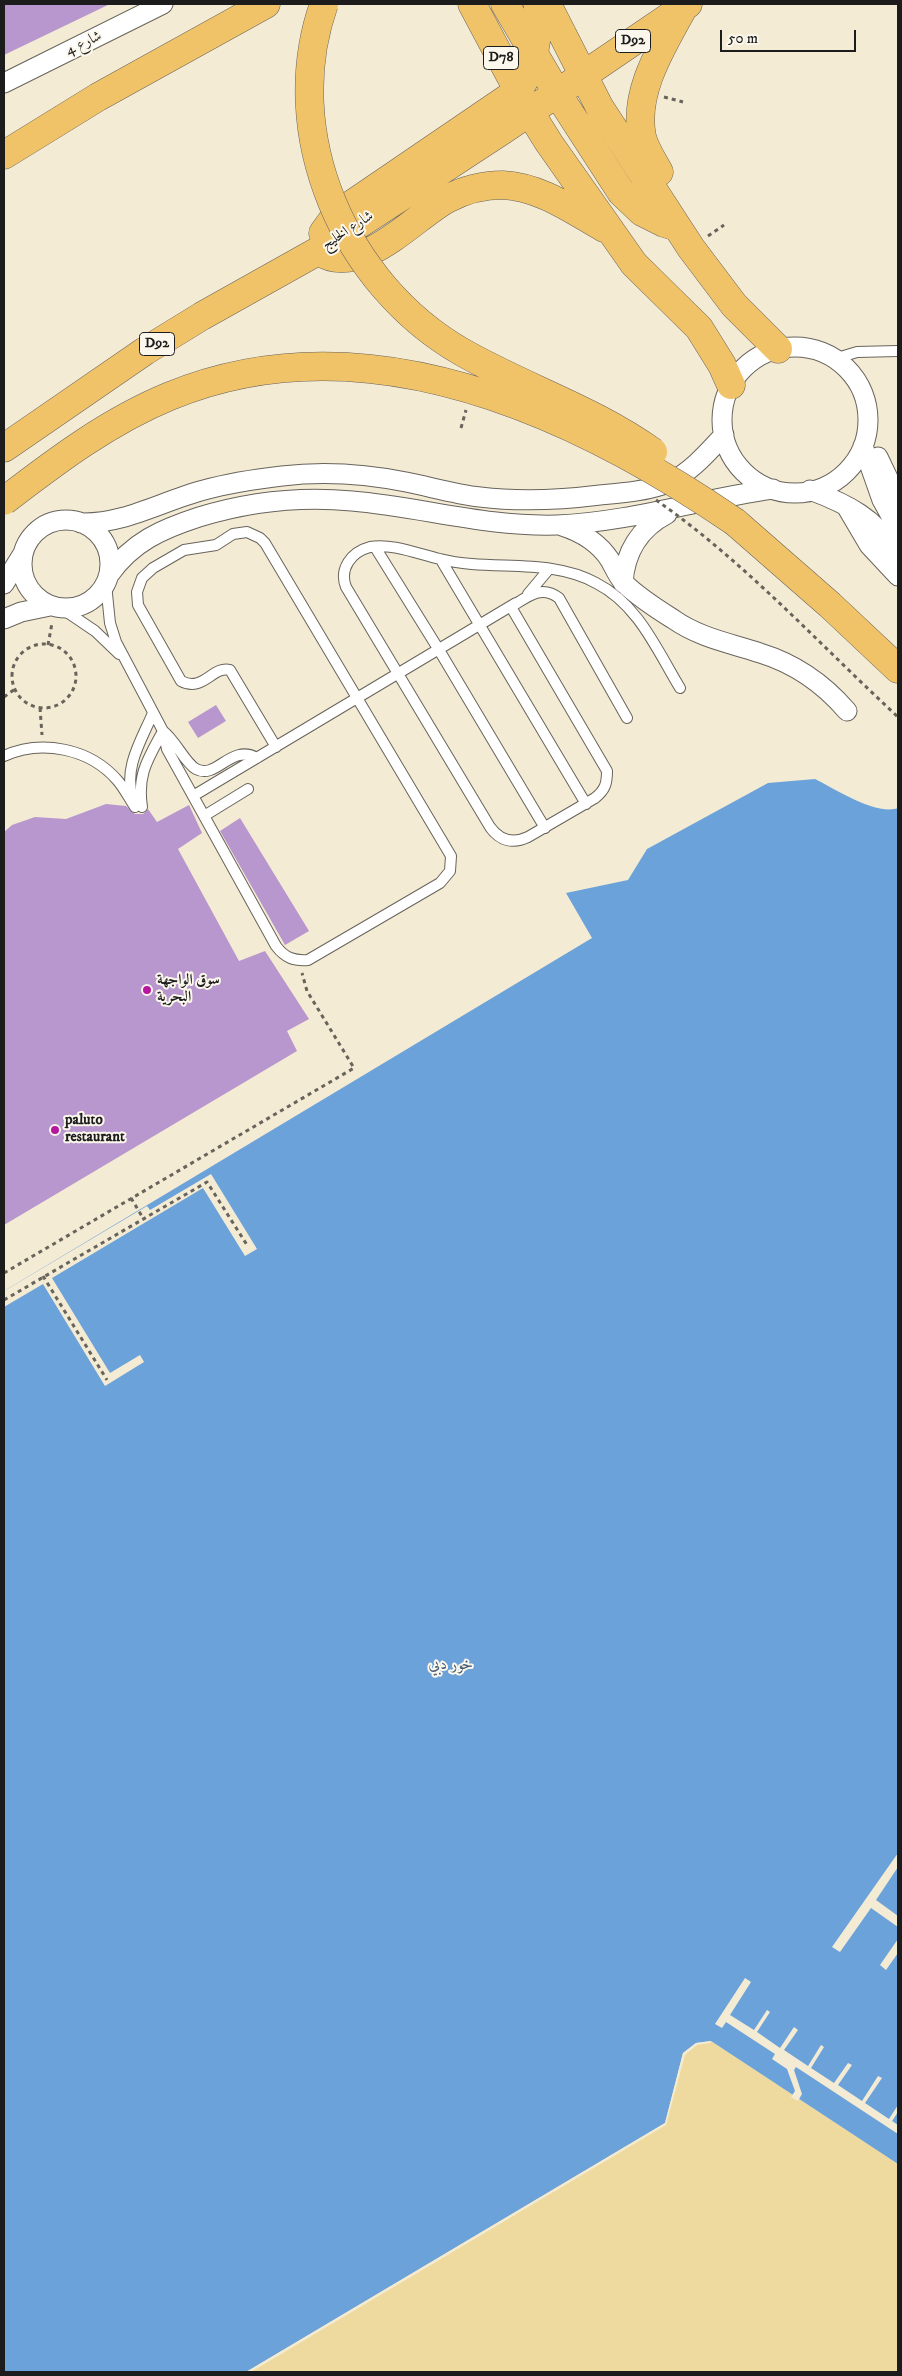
<!DOCTYPE html>
<meta charset="utf-8">
<style>
body{margin:0}
#map{position:relative;width:902px;height:2376px;overflow:hidden;background:#f4ebd4;font-family:"IM FELL DW Pica",serif}
canvas{display:block}
.frame{position:absolute;inset:0;border:5px solid #1c1c1c;pointer-events:none}
.scale{position:absolute;left:720px;top:30px;width:136px;height:22px;box-sizing:border-box;border:2px solid #1c1c1c;border-top:0;padding-left:6px;font-size:15px;line-height:18px;white-space:nowrap;color:#1c1c1c;-webkit-text-stroke:4px #fbf7ec;paint-order:stroke}
</style>
<div id="map">
<canvas width="902" height="2376"></canvas>
<div class="frame"></div>
<div class="scale">50 m</div>
</div>
<script>
const c = document.querySelector('canvas').getContext('2d');
c.lineJoin = 'round';
function fill(path, color) {
  c.fillStyle = color;
  c.fill(path, 'evenodd');
}
function strokePath(path, color, width, dash) {
  c.strokeStyle = color;
  c.lineWidth = width;
  c.lineCap = dash ? 'butt' : 'round';
  c.setLineDash(dash || []);
  c.stroke(path);
}
function write(font, color, halo, rows, align = 'center') {
  c.font = font + ' "IM FELL DW Pica",Amiri,serif';
  c.lineWidth = 4;
  c.setLineDash([]);
  c.textBaseline = 'middle';
  c.strokeStyle = halo;
  c.fillStyle = color;
  for (const [text, x, y, turn = 0] of rows) {
    c.save();
    c.translate(x, y);
    c.rotate((+turn || 0) * Math.PI / 180);
    c.textAlign = isNaN(turn) ? turn : align;
    if (halo) c.strokeText(text, 0, 0);
    c.fillText(text, 0, 0);
    c.restore();
  }
}
const sand = new Path2D(`
 M 711,2041 L 898,2164 L 898,2372 L 246,2372 L 696,2043 Z`);
const water = new Path2D(`
 M 815,779 C 835,789 877,816 898,808 L 898,2164 L 711,2041 L 696,2043 L 683,2053 L 665,2123 L 246,2372 L 4,2372 L 4,1291 L 592,938 L 566,893 L 628,880 L 647,849 L 768,783 Z`);
const pier = new Path2D(`
 M 211,1174 L 257,1249 L 245,1256 L 203,1188 L 52,1278 L 110,1373 L 140,1355 L 144,1362 L 105,1386 L 43,1284 L 4,1307 L 4,1291 L 147,1206 L 150,1210 Z
 M 898,1853 L 898,1867 L 876,1900 L 898,1916 L 898,1927 L 871,1908 L 840,1952 L 832,1947 Z
 M 898,1939 L 898,1953 L 886,1970 L 880,1965 Z
 M 745,1978 L 751,1982 L 730,2015 L 754,2030 L 767,2010 L 770,2012 L 757,2032 L 780,2048 L 794,2027 L 798,2030 L 784,2050 L 808,2066 L 821,2045 L 824,2047 L 811,2068 L 834,2083 L 848,2063 L 852,2065 L 838,2085 L 862,2101 L 878,2076 L 882,2078 L 865,2103 L 889,2119 L 898,2105 L 898,2112 L 892,2121 L 898,2125 L 898,2134 L 796,2067 L 794,2070 L 802,2094 L 798,2101 L 791,2097 L 795,2091 L 787,2069 L 772,2059 L 775,2054 L 726,2022 L 722,2028 L 715,2024 Z
 M 711,2041 L 710,2043 L 697,2045 L 685,2055 L 666,2125 L 251,2372 L 246,2372 L 665,2123 L 683,2053 L 696,2043 Z`);
const building = new Path2D(`
 M 4,4 L 110,4 L 4,55 Z
 M 216,705 L 226,721 L 198,738 L 188,722 Z
 M 106,804 L 126,806 L 135,814 L 143,814 L 148,809 L 157,822 L 189,805 L 202,833 L 178,849 L 239,961 L 265,951 L 309,1019 L 287,1031 L 297,1051 L 4,1225 L 4,832 L 12,825 L 35,817 L 66,819 Z
 M 240,818 L 309,931 L 285,945 L 220,831 Z`);
const path = new Path2D(`
 M 664,97 L 683,102
 M 708,236 L 724,225
 M 461,428 L 466,410
 M12 676a32 32 0 1 1 64 0a32 32 0 1 1-64 0Z
 M 48,645 L 52,623
 M 4,697 L 15,689
 M 40,708 L 42,735
 M 131,1198 L 143,1218
 M 4,1273 L 354,1068 L 307,991 L 302,973
 M 43,1276 L 107,1380
 M 4,1300 L 207,1182 L 247,1245`);
const service = new Path2D(`
 M 834,359 L 857,352 L 898,351
 M 375,547 L 439,650 L 545,828
 M 441,560 L 586,804
 M 106,584 L 110,623 L 116,642 L 163,731 L 167,749 L 276,946 C 285,958 294,961 308,960 L 440,883 L 450,871 L 451,856 L 265,543 L 260,538 L 247,532 L 233,534 L 216,545 L 184,550 L 153,568 L 142,578 L 137,592 L 138,605 L 181,681 C 203,693 213,665 230,670 L 276,747
 M 528,594 L 549,569
 M 61,608 L 95,631 L 119,654
 M 627,718 L 559,598 C 541,584 527,597 511,607 L 607,771 C 607,784 605,790 595,798 L 528,837 C 513,844 500,841 490,827 L 346,587 C 339,569 351,552 370,547 C 392,543 418,554 440,559 C 491,572 549,557 596,583 C 638,604 657,650 680,688
 M 163,731 C 176,741 185,763 196,769 C 217,780 231,743 257,758
 M 4,756 C 41,739 90,748 118,781 C 124,788 129,798 135,807
 M 193,796 L 516,603
 M 133,799 C 123,768 141,741 153,713
 M 142,807 C 137,774 148,759 163,731
 M 204,816 L 248,789`);
const minor = new Path2D(`
 M 4,83 L 163,4
 M722 420a73 73 0 1 1 146 0a73 73 0 1 1-146 0Z
 M 863,446 L 882,500 L 898,529
 M 878,457 L 898,499
 M 810,490 C 850,505 874,518 898,553
 M 846,506 L 869,545 L 898,576
 M22 564a44 44 0 1 1 88 0a44 44 0 1 1-88 0Z
 M 81,523 C 125,524 162,501 204,490 C 229,483 256,479 282,476 C 323,471 366,474 406,482 C 431,487 455,494 480,497 C 520,502 560,500 600,495 C 623,493 649,491 670,482 C 692,471 708,452 724,435
 M 562,526 C 581,532 599,543 610,560 C 614,567 618,577 624,583 C 637,596 657,609 673,619 C 700,638 730,643 760,653 C 796,664 823,683 847,711
 M 109,575 C 132,542 162,529 199,517 C 248,502 300,496 352,501 C 422,507 485,527 557,525 C 631,522 700,499 773,489
 M 623,583 C 625,552 640,528 667,514
 M 4,584 L 22,555
 M 4,619 L 21,612 L 50,606`);
const primary = new Path2D(`
 M 472,4 L 529,111 L 549,143 L 634,264 L 699,328 L 722,365 L 731,385
 M 505,4 L 557,93 L 621,192 L 642,212 L 664,223 L 677,227
 M 547,4 L 600,108 L 691,248 L 734,305 L 778,349
 M 4,155 L 98,97 L 266,4
 M 659,172 C 653,161 645,149 642,137 C 633,92 662,47 682,10
 M 323,233 L 336,215 L 518,91 C 536,64 538,35 538,4
 M 318,251 C 361,279 411,219 447,199 C 464,190 484,185 503,185 C 541,187 572,210 604,228
 M 4,448 L 145,351 L 202,316 L 318,251 L 503,130 L 688,4
 M 735,522 L 830,605 L 898,669`);
const pathBridge = new Path2D(`
 M 656,500 C 745,562 819,644 898,717`);
const primaryBridge = new Path2D(`
 M 324,4 C 278,134 345,285 462,352 C 525,388 593,409 653,452
 M 4,501 C 56,461 109,421 170,396 C 365,316 574,412 735,522`);
const markers = [
 [147,990,5,"#b5179e"],
 [55,1130,5,"#b5179e"]
];
const shields = [
 [633,41,35],
 [501,58,35],
 [157,344,35]
];
const shieldNames = [
 ["D92",633,41],
 ["D78",501,58],
 ["D92",157,344]
];
const streetNames = [
 ["شارع 4",84,44,-26],
 ["شارع الخليج",348,231,-33]
];
const poiNames = [
 ["سوق الواجهة",157,981],
 ["البحرية",157,998],
 ["paluto",65,1121],
 ["restaurant",65,1138]
];
const waterNames = [
 ["خور دبي",451,1666]
];
fill(sand, '#eeda9e');
fill(water, '#6ca2da');
fill(pier, '#f4ebd4');
fill(building, '#b896ce');
strokePath(service, '#68645c', 12);
strokePath(minor, '#68645c', 21);
strokePath(primary, '#68645c', 29);
strokePath(path, '#68645c', 3, [4, 4]);
strokePath(service, '#fff', 10);
strokePath(minor, '#fff', 19);
strokePath(primary, '#f1c369', 28);
strokePath(primaryBridge, '#68645c', 29, []);
strokePath(pathBridge, '#68645c', 3, [4, 4]);
strokePath(primaryBridge, '#f1c369', 28);
for (const [x, y, r, color] of markers) {
  const dot = new Path2D();
  dot.arc(x, y, r, 0, 2 * Math.PI);
  c.fillStyle = color;
  c.fill(dot);
  strokePath(dot, '#fbf7ec', 2);
}
for (const [x, y, w] of shields) {
  const box = new Path2D();
  box.roundRect(x - w / 2, y - 11.5, w, 23, 4);
  c.fillStyle = '#fbf7ec';
  c.fill(box);
  strokePath(box, '#1c1c1c', 1);
}
write('bold 14px', '#1c1c1c', null, shieldNames);
write('15px', '#1c1c1c', '#fbf7ec', streetNames);
write('bold 15px', '#1c1c1c', '#fbf7ec', poiNames, 'left');
write('italic 16px', '#405871', '#fbf7ec', waterNames);
</script>
